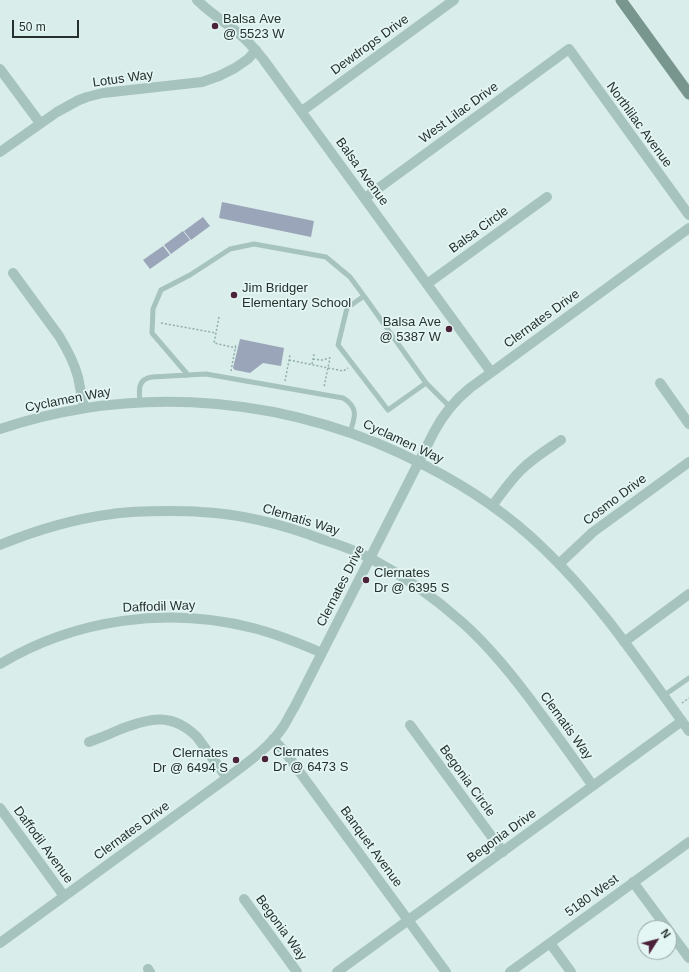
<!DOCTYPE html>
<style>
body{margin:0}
#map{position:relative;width:689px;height:972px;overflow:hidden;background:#d9edea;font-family:Helvetica,sans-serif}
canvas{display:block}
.north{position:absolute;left:637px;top:920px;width:40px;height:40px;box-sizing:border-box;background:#e4f6f4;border:1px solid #98a7a4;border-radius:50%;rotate:54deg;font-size:11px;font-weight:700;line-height:16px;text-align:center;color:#26312d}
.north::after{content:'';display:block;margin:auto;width:14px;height:18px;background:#4c223b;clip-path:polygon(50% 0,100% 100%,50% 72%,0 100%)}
.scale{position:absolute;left:12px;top:20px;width:67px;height:18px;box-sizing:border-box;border:2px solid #26312d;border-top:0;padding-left:5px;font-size:12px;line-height:14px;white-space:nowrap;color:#26312d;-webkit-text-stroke:3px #e4f6f4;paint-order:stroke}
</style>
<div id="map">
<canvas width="689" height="972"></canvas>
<div class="north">N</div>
<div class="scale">50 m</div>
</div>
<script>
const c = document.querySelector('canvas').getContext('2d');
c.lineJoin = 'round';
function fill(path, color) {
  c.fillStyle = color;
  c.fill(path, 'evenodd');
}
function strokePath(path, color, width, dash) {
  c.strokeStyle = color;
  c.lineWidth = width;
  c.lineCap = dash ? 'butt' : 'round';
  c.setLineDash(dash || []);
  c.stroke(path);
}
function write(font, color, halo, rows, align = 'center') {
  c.font = font + ' Helvetica,sans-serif';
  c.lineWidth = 3.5;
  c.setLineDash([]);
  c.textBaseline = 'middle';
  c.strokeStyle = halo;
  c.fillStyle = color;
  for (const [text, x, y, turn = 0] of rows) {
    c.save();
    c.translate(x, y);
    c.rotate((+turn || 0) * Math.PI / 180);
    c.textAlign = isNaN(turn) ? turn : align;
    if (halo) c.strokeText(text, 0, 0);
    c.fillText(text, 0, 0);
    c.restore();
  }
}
const green = new Path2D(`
 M 222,202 L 314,221 L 311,237 L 219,218 Z
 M 203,217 L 210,226 L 191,240 L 184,231 Z
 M 183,231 L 190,240 L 171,254 L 164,245 Z
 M 163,246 L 170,255 L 150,269 L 143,260 Z
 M 240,339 L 284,348 L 281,366 L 263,363 L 250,373 L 235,370 L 233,368 Z`);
const path = new Path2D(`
 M 219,317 L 214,343 L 236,348
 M 161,323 L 216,333
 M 313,359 L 322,360 L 330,358 L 324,387
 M 289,360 L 343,371 L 348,368
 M 312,364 L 314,354
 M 231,371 L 236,344
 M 285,381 L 290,355
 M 682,703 L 689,698`);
const service = new Path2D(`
 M 188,375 L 152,333 L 153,309 L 161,290 L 190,275 L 230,249 L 254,244 L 326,257 L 350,277 L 364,296
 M 426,383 L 388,410 L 338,345 L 347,308 L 364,296 L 426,383 L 450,407
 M 140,402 C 139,391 137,379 152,377 L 206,374 L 343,398 C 359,407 355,418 350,432
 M 663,696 L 689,678`);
const minor = new Path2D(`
 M 197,0 C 209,12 223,21 237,32 C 247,40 255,49 263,59 L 491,372
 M 0,69 L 40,123
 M 302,111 L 454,0
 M 0,152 L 57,112 L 79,100 L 87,97 L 103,93 L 202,82 L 219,76 L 235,68 L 248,59 L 256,50
 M 365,198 L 569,49 L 689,215
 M 13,273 L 59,336 C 67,349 74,362 78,377 C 80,387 82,398 84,408
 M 427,284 L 547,197
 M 660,383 L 689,424
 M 0,429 C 141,382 295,397 426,466 C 469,488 509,515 543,548 C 600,602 643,668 689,731
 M 492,506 C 501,494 510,481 521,470 C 533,458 548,449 561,440
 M 0,545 C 36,530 74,519 112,514 C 131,511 150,511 169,511 C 179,511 190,511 201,512 C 243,514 285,525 324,540 C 340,545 356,551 370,558 C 404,576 435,598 463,623 C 493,650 518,682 541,714 C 559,738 576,762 593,786
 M 559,564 L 593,532 L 689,462
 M 624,642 L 689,594
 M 0,664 C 75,619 168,606 253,628 C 277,634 299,643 322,653
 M 410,725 L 503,852
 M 273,739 L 285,752 L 446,972
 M 89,742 C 100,738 110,734 121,729 C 150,718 172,712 197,737 L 227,778
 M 0,808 L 64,896
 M 633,882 L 667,928
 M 244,899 L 297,972
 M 669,931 L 689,958
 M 0,943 L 227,778 C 247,763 269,748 283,727 C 287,721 290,714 294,708 L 434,432 C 443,415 455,400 470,388 L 689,228
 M 550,943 L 571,972
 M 148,969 L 150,972
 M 337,972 L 682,721
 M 510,972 L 689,842`);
const secondary = new Path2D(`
 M 621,0 L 689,94`);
const markers = [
 [215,26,4,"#4c223b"],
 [234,295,4,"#4c223b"],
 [449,329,4,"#4c223b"],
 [366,580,4,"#4c223b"],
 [265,759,4,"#4c223b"],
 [236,760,4,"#4c223b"]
];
const poiNames = [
 ["Balsa Ave",223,19],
 ["@ 5523 W",223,34],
 ["Jim Bridger",242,288],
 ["Elementary School",242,303],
 ["Balsa Ave",441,322,"right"],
 ["@ 5387 W",441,337,"right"],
 ["Clernates",374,573],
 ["Dr @ 6395 S",374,588],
 ["Clernates",273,752],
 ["Dr @ 6473 S",273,767],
 ["Clernates",228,753,"right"],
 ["Dr @ 6494 S",228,768,"right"]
];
const streetNames = [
 ["Dewdrops Drive",370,45,-36],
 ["Lotus Way",123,79,-8],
 ["West Lilac Drive",459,113,-36],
 ["Northlilac Avenue",639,125,54],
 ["Balsa Avenue",362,172,54],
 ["Balsa Circle",479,230,-36],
 ["Clernates Drive",542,319,-36],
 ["Cyclamen Way",68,400,-11],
 ["Cyclamen Way",403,442,25],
 ["Cosmo Drive",615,500,-37],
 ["Clematis Way",301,520,17],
 ["Clernates Drive",341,586,-63],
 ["Daffodil Way",159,607,-2],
 ["Clematis Way",566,726,54],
 ["Begonia Circle",467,781,54],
 ["Clernates Drive",132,831,-36],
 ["Begonia Drive",502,836,-36],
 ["Daffodil Avenue",43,845,54],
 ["Banquet Avenue",371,847,54],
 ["5180 West",592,896,-36],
 ["Begonia Way",281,928,54]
];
fill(green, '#9ba5ba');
strokePath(path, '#91afa8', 1.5, [2, 2]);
strokePath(service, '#a7c3bd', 5);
strokePath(minor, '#a7c3bd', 10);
strokePath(secondary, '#79968e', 11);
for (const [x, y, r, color] of markers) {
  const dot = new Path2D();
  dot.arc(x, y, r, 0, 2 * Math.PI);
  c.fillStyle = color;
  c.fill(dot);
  strokePath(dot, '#e4f6f4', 1.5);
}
write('13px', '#26312d', '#e4f6f4', poiNames, 'left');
write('13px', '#26312d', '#e4f6f4', streetNames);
</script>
